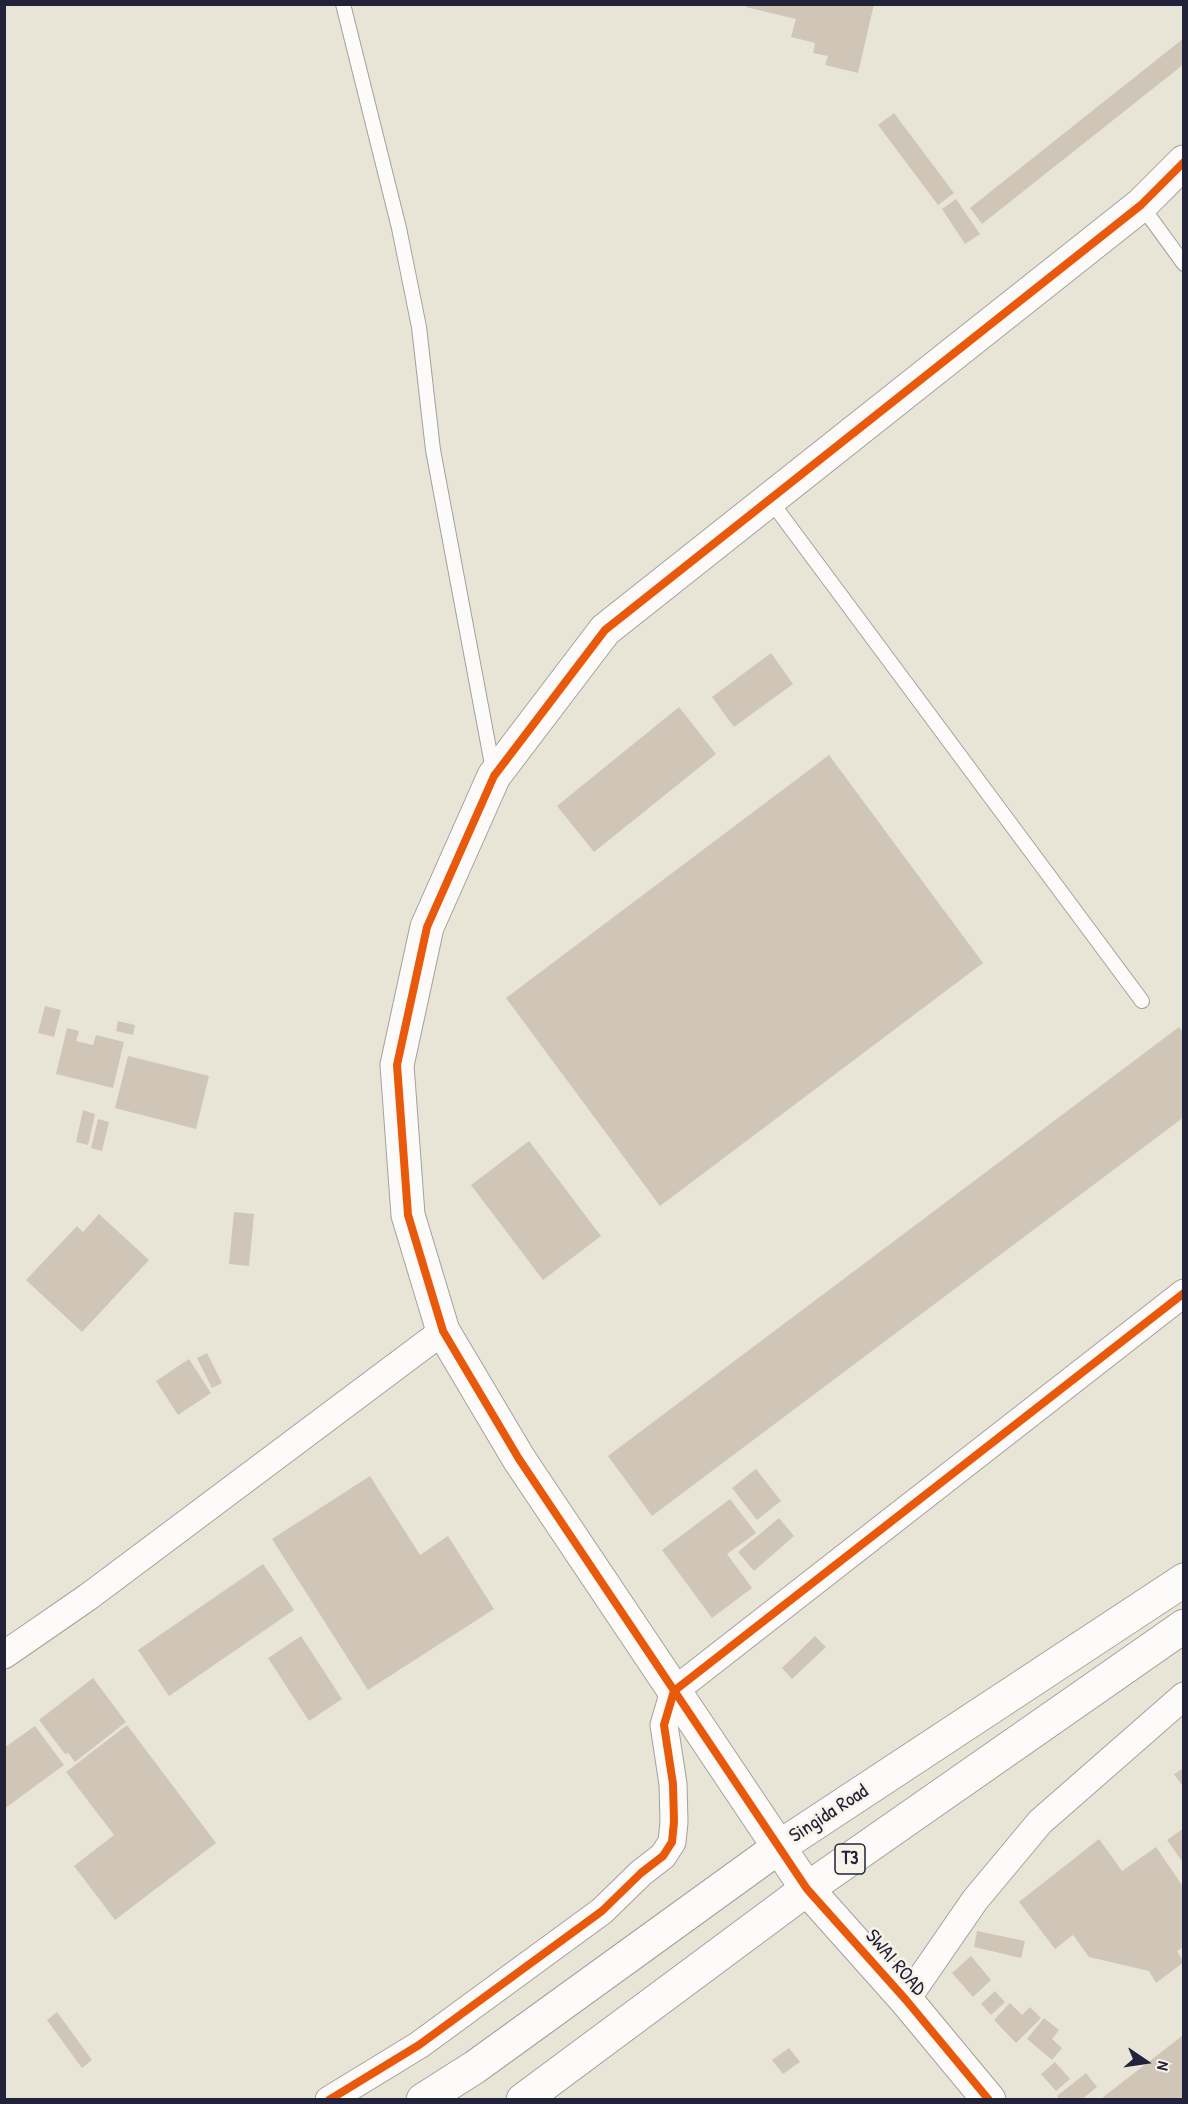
<!DOCTYPE html>
<style>
body{margin:0}
#map{position:relative;width:1188px;height:2104px;overflow:hidden;background:#e8e5d7;font-family:"Patrick Hand",sans-serif}
canvas{display:block}
.frame{position:absolute;inset:0;border:6px solid #22223b;pointer-events:none}
.north{position:absolute;left:1116px;top:2032px;width:60px;height:60px;-webkit-text-stroke:4px #f7f3e8;paint-order:stroke;rotate:103deg;font-size:16px;font-weight:700;line-height:24px;text-align:center;color:#22223b}
.north::after{content:'';display:block;margin:auto;width:21px;height:27px;background:#22223b;clip-path:polygon(50% 0,100% 100%,50% 72%,0 100%)}
</style>
<div id="map">
<canvas width="1188" height="2104"></canvas>
<div class="frame"></div>
<div class="north">N</div>
</div>
<script>
const c = document.querySelector('canvas').getContext('2d');
c.lineJoin = 'round';
function fill(path, color) {
  c.fillStyle = color;
  c.fill(path, 'evenodd');
}
function strokePath(path, color, width, dash) {
  c.strokeStyle = color;
  c.lineWidth = width;
  c.lineCap = dash ? 'butt' : 'round';
  c.setLineDash(dash || []);
  c.stroke(path);
}
function write(font, color, halo, rows, align = 'center') {
  c.font = font + ' "Patrick Hand",sans-serif';
  c.lineWidth = 5;
  c.setLineDash([]);
  c.textBaseline = 'middle';
  c.strokeStyle = halo;
  c.fillStyle = color;
  for (const [text, x, y, turn = 0] of rows) {
    c.save();
    c.translate(x, y);
    c.rotate((+turn || 0) * Math.PI / 180);
    c.textAlign = isNaN(turn) ? turn : align;
    if (halo) c.strokeText(text, 0, 0);
    c.fillText(text, 0, 0);
    c.restore();
  }
}
const building = new Path2D(`
 M 747,4 L 874,4 L 858,73 L 825,65 L 828,56 L 813,53 L 815,43 L 791,37 L 796,19 L 746,7 Z
 M 1184,38 L 1184,64 L 982,224 L 970,208 Z
 M 894,113 L 954,193 L 938,205 L 878,125 Z
 M 956,199 L 980,234 L 965,244 L 942,209 Z
 M 771,653 L 793,684 L 734,727 L 712,697 Z
 M 679,707 L 716,754 L 594,852 L 557,806 Z
 M 829,755 L 983,963 L 660,1206 L 506,998 Z
 M 45,1006 L 61,1010 L 54,1037 L 38,1033 Z
 M 118,1021 L 135,1025 L 133,1035 L 116,1031 Z
 M 1179,1027 L 1184,1033 L 1184,1117 L 652,1516 L 608,1456 Z
 M 67,1028 L 79,1031 L 76,1041 L 93,1045 L 96,1035 L 124,1042 L 113,1088 L 56,1074 Z
 M 128,1056 L 209,1076 L 196,1129 L 115,1108 Z
 M 83,1110 L 95,1114 L 88,1145 L 76,1142 Z
 M 98,1119 L 109,1122 L 102,1151 L 91,1148 Z
 M 529,1141 L 601,1236 L 543,1280 L 471,1185 Z
 M 234,1212 L 254,1214 L 249,1266 L 229,1264 Z
 M 99,1214 L 149,1260 L 82,1332 L 26,1280 L 77,1226 L 83,1232 Z
 M 207,1353 L 222,1383 L 212,1388 L 197,1358 Z
 M 189,1359 L 211,1393 L 178,1415 L 156,1381 Z
 M 756,1469 L 781,1501 L 757,1520 L 732,1488 Z
 M 370,1476 L 420,1555 L 448,1536 L 494,1609 L 368,1690 L 272,1539 Z
 M 730,1499 L 756,1533 L 727,1554 L 752,1588 L 712,1618 L 662,1550 Z
 M 779,1518 L 794,1536 L 754,1571 L 738,1552 Z
 M 263,1564 L 294,1610 L 169,1696 L 138,1650 Z
 M 301,1636 L 342,1699 L 309,1721 L 268,1658 Z
 M 815,1636 L 826,1647 L 792,1679 L 782,1668 Z
 M 93,1678 L 126,1722 L 75,1762 L 68,1753 L 65,1754 L 39,1720 Z
 M 127,1725 L 216,1843 L 115,1920 L 74,1866 L 114,1835 L 66,1772 Z
 M 35,1726 L 64,1765 L 4,1809 L 4,1748 Z
 M 1184,1768 L 1184,1788 L 1174,1774 Z
 M 1184,1828 L 1184,1864 L 1167,1840 Z
 M 1099,1839 L 1122,1871 L 1156,1847 L 1184,1888 L 1184,1947 L 1177,1951 L 1184,1962 L 1156,1983 L 1149,1971 L 1089,1957 L 1073,1935 L 1055,1949 L 1019,1902 Z
 M 977,1931 L 1025,1941 L 1021,1958 L 974,1947 Z
 M 971,1956 L 991,1980 L 973,1997 L 952,1973 Z
 M 995,1991 L 1005,2002 L 991,2015 L 981,2004 Z
 M 1010,2003 L 1022,2015 L 1030,2007 L 1041,2018 L 1016,2043 L 994,2020 Z
 M 57,2012 L 92,2060 L 82,2068 L 47,2020 Z
 M 1044,2018 L 1059,2030 L 1052,2039 L 1062,2048 L 1052,2060 L 1027,2039 Z
 M 1182,2036 L 1184,2100 L 1103,2100 L 1102,2098 Z
 M 789,2048 L 800,2062 L 783,2074 L 772,2060 Z
 M 1055,2062 L 1070,2079 L 1056,2091 L 1041,2074 Z
 M 1086,2073 L 1097,2087 L 1081,2100 L 1060,2100 L 1057,2096 Z`);
const service = new Path2D(`
 M 343,4 L 399,228 L 419,327 L 433,450 L 493,770
 M 1141,205 L 1184,264
 M 770,500 L 1142,1001`);
const minor = new Path2D(`
 M 4,1655 L 88,1597 L 443,1331
 M 906,2000 L 975,1900 L 1040,1822 L 1184,1696
 M 329,2100 L 419,2045 L 602,1911 L 641,1873 L 663,1856 L 672,1842 L 674,1822 L 673,1784 L 664,1725 L 674,1691 L 1184,1293`);
const tertiary = new Path2D(`
 M 989,2100 L 906,2000 L 807,1889 L 519,1459 L 443,1331 L 408,1215 L 397,1065 L 427,927 L 494,776 L 605,630 L 1141,205 L 1184,162`);
const trunk = new Path2D(`
 M 423,2100 L 475,2067 L 779,1847 L 1184,1580
 M 523,2100 L 807,1889 L 1184,1626`);
const cycleway = new Path2D(`
 M 329,2100 L 419,2045 L 602,1911 L 641,1873 L 663,1856 L 672,1842 L 674,1822 L 673,1784 L 664,1725 L 674,1691 L 1184,1293
 M 989,2100 L 906,2000 L 807,1889 L 519,1459 L 443,1331 L 408,1215 L 397,1065 L 427,927 L 494,776 L 605,630 L 1141,205 L 1184,162`);
const shields = [
 [850,1859,30]
];
const shieldNames = [
 ["T3",850,1859]
];
const streetNames = [
 ["Singida Road",829,1814,-33],
 ["SWAI ROAD",895,1963,49]
];
fill(building, '#cfc6b7');
strokePath(service, '#a3a19d', 16);
strokePath(minor, '#a3a19d', 29);
strokePath(tertiary, '#a3a19d', 35);
strokePath(trunk, '#a3a19d', 35);
strokePath(service, '#fcfbf9', 14);
strokePath(minor, '#fcfbf9', 27);
strokePath(tertiary, '#fcfbf9', 33);
strokePath(trunk, '#fcfbf9', 33);
strokePath(cycleway, '#e8590c', 8);
for (const [x, y, w] of shields) {
  const box = new Path2D();
  box.roundRect(x - w / 2, y - 15, w, 30, 4.5);
  c.fillStyle = '#f7f3e8';
  c.fill(box);
  strokePath(box, '#22223b', 1.5);
}
write('bold 18px', '#22223b', null, shieldNames);
write('20px', '#22223b', '#f7f3e8', streetNames);
</script>
